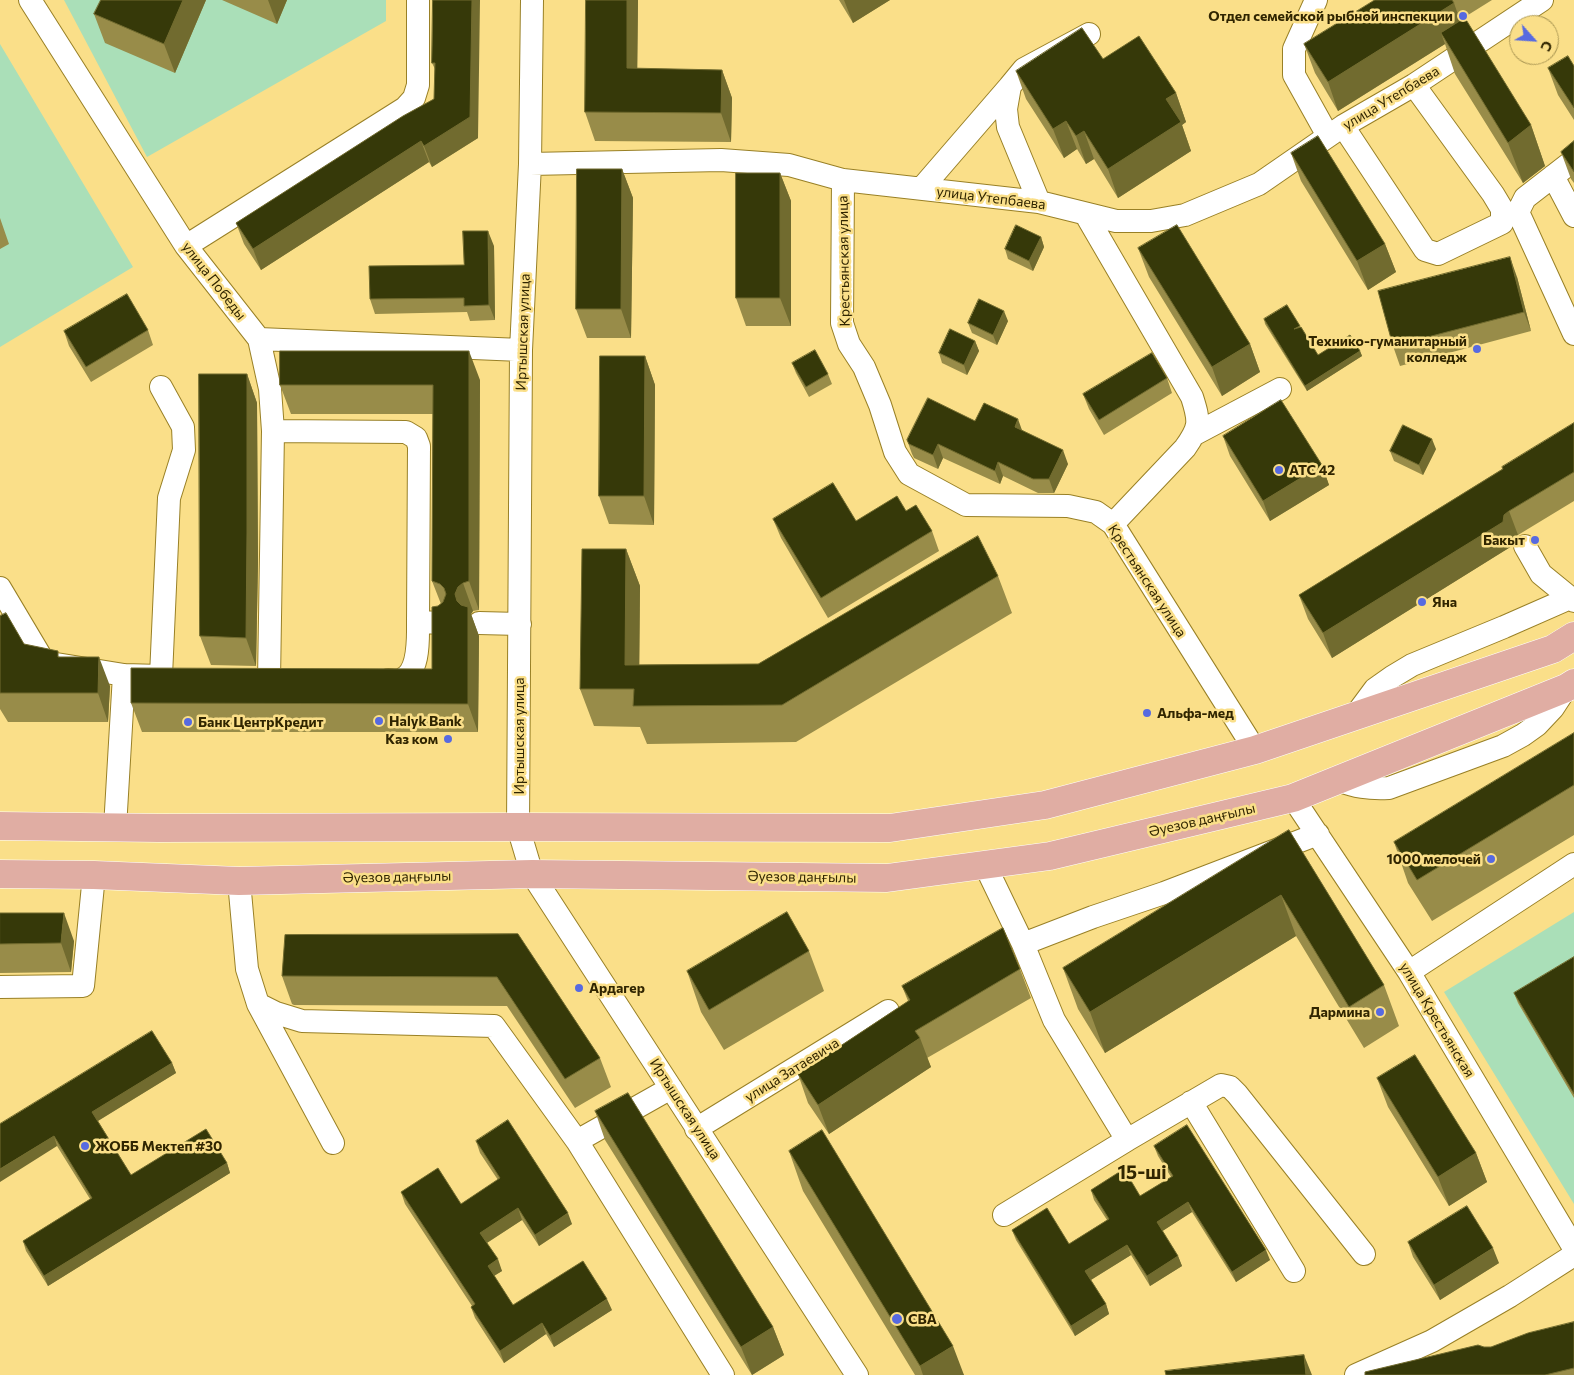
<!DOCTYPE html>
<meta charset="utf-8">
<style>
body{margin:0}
#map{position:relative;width:1574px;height:1375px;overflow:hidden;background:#fadf89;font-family:Commissioner,sans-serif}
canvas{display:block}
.north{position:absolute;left:1509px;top:15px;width:50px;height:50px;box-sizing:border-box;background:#fadf89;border:1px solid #a99552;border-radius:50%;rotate:116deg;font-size:14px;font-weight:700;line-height:20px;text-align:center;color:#302500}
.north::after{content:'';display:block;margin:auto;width:18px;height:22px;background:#576ae0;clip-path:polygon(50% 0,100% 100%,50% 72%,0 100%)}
</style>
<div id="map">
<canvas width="1574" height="1375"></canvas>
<div class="north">С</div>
</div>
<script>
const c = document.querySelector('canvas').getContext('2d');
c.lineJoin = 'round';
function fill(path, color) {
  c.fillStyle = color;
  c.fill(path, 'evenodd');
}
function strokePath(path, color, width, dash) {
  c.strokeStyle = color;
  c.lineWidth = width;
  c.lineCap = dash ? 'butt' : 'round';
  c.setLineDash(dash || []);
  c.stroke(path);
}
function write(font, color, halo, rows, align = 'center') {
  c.font = font + ' Commissioner,sans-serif';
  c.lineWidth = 5;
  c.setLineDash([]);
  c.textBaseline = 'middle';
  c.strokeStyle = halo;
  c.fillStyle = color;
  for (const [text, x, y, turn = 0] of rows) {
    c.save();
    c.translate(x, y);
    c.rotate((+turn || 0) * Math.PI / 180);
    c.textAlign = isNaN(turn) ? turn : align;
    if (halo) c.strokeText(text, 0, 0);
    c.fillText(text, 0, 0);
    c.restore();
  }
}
const green = new Path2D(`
 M 64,0 L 386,0 L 386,21 L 147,157 Z
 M 0,44 L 133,267 L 0,347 Z
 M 1574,912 L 1574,1204 L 1444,992 Z`);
const minor = new Path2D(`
 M 30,0 L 186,246 L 259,339 L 521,350
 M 532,0 L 530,164 L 521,350 L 518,827 L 532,874 L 857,1375
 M 1316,0 L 1294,49 L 1294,75 L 1328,136
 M 1343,126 L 1425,250 L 1438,254 L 1502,223 L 1502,209 L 1493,194 L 1414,85
 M 1574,160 L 1525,198 L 1518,212 L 1574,334
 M 530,164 L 721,160 L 789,165 L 843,180 L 1039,202 L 1116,221 L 1151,221 L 1185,215 L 1259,184 L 1343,126 L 1414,85 L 1542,0
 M 1553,176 L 1574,216
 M 843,180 L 842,323 L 849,344 L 864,367 L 880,405 L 895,452 L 909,474 L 966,505 L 1068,506 L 1096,512 L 1113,524 L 1255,750
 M 921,189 L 1010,86
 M 1039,202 L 1008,127 L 1006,109 L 1010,86 L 1024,69 L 1089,34
 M 1086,215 L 1192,397 C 1200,422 1200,427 1185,448 L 1113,524
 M 186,246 L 405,108 L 414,98 L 418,85 L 418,0
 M 259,339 L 270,389 L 273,431 L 269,680
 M 161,387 L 183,427 L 184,450 L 169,498 L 161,676
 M 273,431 L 406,432 L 416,438 L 419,446 L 418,622
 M 1195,434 L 1280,389
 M 1525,546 L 1541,574 L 1574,601
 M 0,588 L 44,662 L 124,675 L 161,676
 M 479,623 L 520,624
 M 388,680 C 391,680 396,681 400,680 C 420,674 418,639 418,622 L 443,623
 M 1355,716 L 1375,689 L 1392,677 L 1412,665 L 1504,627 L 1570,598
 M 1337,780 C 1356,787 1368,789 1389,788 L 1503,746 L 1523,735 L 1537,725 L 1553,708 L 1566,688
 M 1293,798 L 1409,972 L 1574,1248
 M 115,828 L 124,675
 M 985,865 L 1023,944 L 1054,1020 L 1127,1140 L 1221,1085 L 1230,1087 L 1237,1094 L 1364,1254
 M 239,881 L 247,969 L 258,1004 L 276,1013 L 302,1021 L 494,1026 L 577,1141
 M 1023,944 L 1093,917 L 1164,893 L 1318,834
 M 1409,972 L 1574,864
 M 0,987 L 83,986 L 94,875
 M 258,1004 L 333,1143
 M 671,1088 L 577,1141 L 723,1375
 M 1191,1102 L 1294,1271
 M 696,1129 L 888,1011
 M 1004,1215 L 1127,1140
 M 1356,1375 L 1432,1341 L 1510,1296 L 1574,1255`);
const major = new Path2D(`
 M 0,826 L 159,828 L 518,827 L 890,828 L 1045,805 L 1255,750 L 1553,649 L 1574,636
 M 0,874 L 94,875 L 239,881 L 532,874 L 887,878 L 1050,856 L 1293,798 L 1566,688 L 1574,683`);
const wall = new Path2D(`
 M 101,0 L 206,0 L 175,73 L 105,43 L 94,14 Z
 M 222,0 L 287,0 L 277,24 Z
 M 433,0 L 478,138 L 432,167 L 429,162 L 261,270 L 244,244 L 236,223 L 434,99 L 435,69 L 432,63 Z
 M 586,0 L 638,0 L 637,69 L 722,70 L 732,98 L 731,142 L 595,141 L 585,112 Z
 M 839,0 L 890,0 L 853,23 Z
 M 1375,0 L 1492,0 L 1460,20 L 1531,125 L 1545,166 L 1523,183 L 1455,74 L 1445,44 L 1338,111 L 1315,73 L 1304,44 Z
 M 1103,59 L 1176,93 L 1186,122 L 1182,125 L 1191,151 L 1118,198 L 1094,159 L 1086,164 L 1077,149 L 1064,158 L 1026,99 L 1016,71 Z
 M 1574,66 L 1574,120 L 1558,95 L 1548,68 Z
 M 1574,141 L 1574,183 L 1571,179 L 1561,152 Z
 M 1291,153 L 1385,244 L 1396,272 L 1368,290 L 1301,181 Z
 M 622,169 L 633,198 L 631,338 L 587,338 L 576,309 Z
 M 780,173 L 791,201 L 791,326 L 746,326 L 736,298 Z
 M 0,218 L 9,244 L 0,249 Z
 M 1041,237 L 1044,247 L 1033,271 L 1008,259 L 1005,249 Z
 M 494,246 L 495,320 L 470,321 L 467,312 L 375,314 L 370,299 L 464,265 Z
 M 1138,248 L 1250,344 L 1260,372 L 1222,396 L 1149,277 Z
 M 1517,277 L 1531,331 L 1400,366 L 1393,346 Z
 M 1264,319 L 1300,328 L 1318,355 L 1360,351 L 1362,356 L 1307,391 L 1265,324 Z
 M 1008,321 L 997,345 L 972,333 L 968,323 Z
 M 148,330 L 153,345 L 91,382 L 69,346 L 64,331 Z
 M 975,341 L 979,351 L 967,375 L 942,363 L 939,353 Z
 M 645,356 L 655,385 L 654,525 L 609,524 L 599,496 Z
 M 792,363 L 828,374 L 832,384 L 809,397 L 796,373 Z
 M 247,374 L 257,403 L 258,562 L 256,666 L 211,665 L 200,636 Z
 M 1167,378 L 1172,393 L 1104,435 L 1089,409 L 1083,394 Z
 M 480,380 L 479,610 L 473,611 L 471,614 L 479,636 L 478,732 L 142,732 L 131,703 L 432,669 L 438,606 L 441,604 L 432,581 L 433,414 L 291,414 L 280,385 Z
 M 975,421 L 1022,430 L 1068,464 L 1054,493 L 1038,493 L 1003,476 L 1000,484 L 943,458 L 938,469 L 914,458 L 912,454 L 907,440 Z
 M 1574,423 L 1574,501 L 1518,535 L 1513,539 L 1512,546 L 1332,658 L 1308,619 L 1299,595 L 1502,469 Z
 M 1223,436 L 1322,465 L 1329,485 L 1270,521 L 1230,456 Z
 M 1436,449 L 1423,475 L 1394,461 L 1390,451 Z
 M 906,511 L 932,531 L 939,551 L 828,618 L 781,538 L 773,519 L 856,521 Z
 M 626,549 L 640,586 L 639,665 L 758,664 L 998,576 L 1012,613 L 796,742 L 647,744 L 640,727 L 594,726 L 580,689 Z
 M 0,616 L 24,644 L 60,657 L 110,686 L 108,722 L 8,722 L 0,709 Z
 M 1574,733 L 1574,835 L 1432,921 L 1408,883 L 1394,842 Z
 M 1289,830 L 1384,985 L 1399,1026 L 1364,1048 L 1296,936 L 1105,1053 L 1078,1009 L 1063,968 Z
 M 0,913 L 74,941 L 71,972 L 0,973 Z
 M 518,934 L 600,1058 L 611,1087 L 575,1108 L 507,1006 L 294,1005 L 292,1004 L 282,976 Z
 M 809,951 L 824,991 L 724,1050 L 701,1012 L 687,971 Z
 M 1574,957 L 1574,1098 L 1518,1003 L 1514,993 Z
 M 1020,969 L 1031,998 L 927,1058 L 931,1067 L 829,1134 L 808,1103 L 798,1074 L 908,1001 L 902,986 Z
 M 172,1063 L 176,1073 L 98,1121 L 131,1175 L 227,1163 L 230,1173 L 48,1286 L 26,1251 L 23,1241 L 90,1199 L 57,1146 L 0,1124 Z
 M 1377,1078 L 1476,1153 L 1487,1182 L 1449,1206 L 1388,1107 Z
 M 595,1111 L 773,1327 L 784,1355 L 752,1375 L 605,1140 Z
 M 476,1141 L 572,1224 L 539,1246 L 522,1220 L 487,1243 L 502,1271 L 494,1276 L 513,1305 L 612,1310 L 554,1347 L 546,1334 L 504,1363 L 475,1318 L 471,1307 L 472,1306 L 405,1204 L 401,1192 L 461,1204 L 498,1180 L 480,1153 Z
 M 1154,1146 L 1270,1260 L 1236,1282 L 1192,1212 L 1162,1231 L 1178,1256 L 1182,1266 L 1150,1286 L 1131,1255 L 1091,1280 L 1106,1304 L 1109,1314 L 1075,1336 L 1016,1240 L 1012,1230 L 1069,1244 L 1107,1220 L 1094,1200 L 1091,1190 L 1140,1196 L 1171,1177 L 1158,1156 Z
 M 789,1151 L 964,1375 L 915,1375 L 803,1191 Z
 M 1408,1242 L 1499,1263 L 1440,1300 L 1413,1257 Z
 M 1574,1322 L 1574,1375 L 1365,1375 L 1484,1347 L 1491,1347 Z`);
const shadedWall = new Path2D(`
 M 183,0 L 206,0 L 175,73 L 164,44 Z
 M 268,0 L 287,0 L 277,24 Z
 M 472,0 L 480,0 L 478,138 L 432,167 L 424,146 Z
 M 627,0 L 638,0 L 637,97 L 627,68 Z
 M 844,0 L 890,0 L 853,23 Z
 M 1454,3 L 1464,32 L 1441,33 L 1445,44 L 1338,111 L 1328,82 Z
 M 722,70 L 732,98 L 731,142 L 721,113 Z
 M 1176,93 L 1186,122 L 1182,125 L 1191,151 L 1118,198 L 1108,169 L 1166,99 Z
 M 1066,121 L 1077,149 L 1064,158 L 1053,129 Z
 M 1531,125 L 1545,166 L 1523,183 L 1508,143 Z
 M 1084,131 L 1094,159 L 1086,164 L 1076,136 Z
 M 421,141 L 429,162 L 261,270 L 253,249 Z
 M 622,169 L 633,198 L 631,338 L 621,309 Z
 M 780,173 L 791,201 L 791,326 L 780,298 Z
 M 488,231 L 494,246 L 495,320 L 489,305 Z
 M 1041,237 L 1044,247 L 1033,271 L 1029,261 Z
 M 1385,244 L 1396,272 L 1368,290 L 1357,261 Z
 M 1510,257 L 1517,277 L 1531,331 L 1524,312 Z
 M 1004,311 L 1008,321 L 997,345 L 993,335 Z
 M 975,341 L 979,351 L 967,375 L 964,365 Z
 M 1250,344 L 1260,372 L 1222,396 L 1212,367 Z
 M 469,351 L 480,380 L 479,610 L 469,581 Z
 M 1360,351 L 1362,356 L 1307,391 L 1305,386 Z
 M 645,356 L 655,385 L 654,525 L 644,496 Z
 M 247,374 L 257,403 L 258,562 L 256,666 L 246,638 Z
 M 1018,419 L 1023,433 L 1015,427 Z
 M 1432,439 L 1436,449 L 1423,475 L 1419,465 Z
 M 938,444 L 943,458 L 938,469 L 933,455 Z
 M 1063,450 L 1068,464 L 1054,493 L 1049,479 Z
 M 998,462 L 1003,476 L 1000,484 L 995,471 Z
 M 1322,465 L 1329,485 L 1270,521 L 1263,501 Z
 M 1509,511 L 1518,535 L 1513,539 L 1512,546 L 1332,658 L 1323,633 Z
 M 626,549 L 640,586 L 639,703 L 625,665 Z
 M 463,583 L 473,611 L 471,614 L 479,636 L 478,732 L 468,704 L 457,601 L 455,594 L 458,587 Z
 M 99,657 L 110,686 L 108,722 L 98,693 Z
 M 1281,895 L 1296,936 L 1105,1053 L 1090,1012 Z
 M 64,913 L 74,941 L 71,972 L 61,943 Z
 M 920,1038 L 931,1067 L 829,1134 L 818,1105 Z
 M 172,1063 L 176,1073 L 96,1122 L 92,1112 Z
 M 54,1136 L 57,1146 L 0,1182 L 0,1169 Z
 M 1476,1153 L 1487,1182 L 1449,1206 L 1438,1177 Z
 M 227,1163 L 230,1173 L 48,1286 L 44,1276 Z
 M 1188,1202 L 1192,1212 L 1161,1232 L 1157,1222 Z
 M 518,1208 L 522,1220 L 485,1244 L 480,1233 Z
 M 568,1213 L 572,1224 L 539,1246 L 535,1235 Z
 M 1127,1245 L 1131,1255 L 1089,1281 L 1085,1271 Z
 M 1493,1248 L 1499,1263 L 1440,1300 L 1434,1285 Z
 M 1266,1250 L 1270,1260 L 1236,1282 L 1232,1272 Z
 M 1178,1256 L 1182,1266 L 1150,1286 L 1147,1276 Z
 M 498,1259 L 502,1271 L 492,1277 L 488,1266 Z
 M 607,1299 L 612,1310 L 554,1347 L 550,1336 Z
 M 1106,1304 L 1109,1314 L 1075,1336 L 1071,1326 Z
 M 542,1323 L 546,1334 L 504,1363 L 500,1351 Z
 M 773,1327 L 784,1355 L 752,1375 L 741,1347 Z
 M 953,1346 L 964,1375 L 923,1375 L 920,1366 Z
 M 1304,1355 L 1312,1375 L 1306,1375 Z`);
const building = new Path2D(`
 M 101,0 L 183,0 L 164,44 L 94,14 Z
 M 433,0 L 472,0 L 470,117 L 424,146 L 421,141 L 253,249 L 236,223 L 403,116 L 434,99 L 435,63 L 432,63 Z
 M 586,0 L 627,0 L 627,68 L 722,70 L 721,113 L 585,112 Z
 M 1375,0 L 1452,0 L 1454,3 L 1328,82 L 1304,44 Z
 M 1465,18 L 1531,125 L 1508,143 L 1441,33 Z
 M 1082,28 L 1103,59 L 1139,36 L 1176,93 L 1166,99 L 1181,122 L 1108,169 L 1084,131 L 1076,136 L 1066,121 L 1053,129 L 1016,71 Z
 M 1568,56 L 1574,66 L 1574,108 L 1548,68 Z
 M 1318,136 L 1385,244 L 1357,261 L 1291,153 Z
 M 1574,141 L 1574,172 L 1561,152 Z
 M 577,169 L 622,169 L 621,309 L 576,309 Z
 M 736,173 L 780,173 L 780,298 L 736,298 Z
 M 1016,225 L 1041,237 L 1029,261 L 1005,249 Z
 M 1177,225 L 1250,344 L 1212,367 L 1138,248 Z
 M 463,231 L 488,231 L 489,305 L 464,306 L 464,298 L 370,299 L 369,266 L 464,265 Z
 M 1510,257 L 1524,312 L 1393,346 L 1378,291 Z
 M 127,294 L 148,330 L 86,367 L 64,331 Z
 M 979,299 L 1004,311 L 993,335 L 968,323 Z
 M 1287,305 L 1300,326 L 1294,329 L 1301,327 L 1318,355 L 1350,335 L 1360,351 L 1305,386 L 1264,319 Z
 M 950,329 L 975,341 L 964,365 L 939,353 Z
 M 815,350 L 828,374 L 806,387 L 792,363 Z
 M 280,351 L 469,351 L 469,581 L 463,583 L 458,587 L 455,594 L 457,601 L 461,605 L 468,607 L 468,704 L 131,703 L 131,668 L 432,669 L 432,607 L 438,606 L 443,602 L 446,594 L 444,588 L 440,584 L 432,581 L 433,385 L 280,385 Z
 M 1152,353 L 1167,378 L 1099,420 L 1083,394 Z
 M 600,356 L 645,356 L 644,496 L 599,496 Z
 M 199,374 L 247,374 L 247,533 L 246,638 L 200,636 Z
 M 928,398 L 975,421 L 984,403 L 1018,419 L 1015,427 L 1063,450 L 1049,479 L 1033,479 L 998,462 L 995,471 L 938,444 L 933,455 L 909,444 L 907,440 Z
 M 1281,400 L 1322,465 L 1263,501 L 1223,436 Z
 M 1574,423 L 1574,472 L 1509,511 L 1504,515 L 1503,522 L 1323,633 L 1299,595 L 1503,469 L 1502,467 Z
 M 1403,425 L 1432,439 L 1419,465 L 1390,451 Z
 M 833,483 L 856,521 L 897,496 L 906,511 L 916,505 L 932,531 L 821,598 L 773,519 Z
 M 978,536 L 998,576 L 782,705 L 633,706 L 634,689 L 580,689 L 582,549 L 626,549 L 625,665 L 758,664 Z
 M 6,613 L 24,644 L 58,651 L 58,657 L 99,657 L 98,693 L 0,693 L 0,616 Z
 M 1574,733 L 1574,785 L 1417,880 L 1394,842 Z
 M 1289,830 L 1384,985 L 1349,1007 L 1281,895 L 1090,1012 L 1063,968 Z
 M 787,912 L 809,951 L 709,1010 L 687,971 Z
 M 0,913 L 64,913 L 61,943 L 0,944 Z
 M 1003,928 L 1020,969 L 915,1031 L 920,1038 L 818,1105 L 798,1074 L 910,1000 L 902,986 Z
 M 518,934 L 600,1058 L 565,1079 L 497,977 L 282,976 L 285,935 Z
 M 1574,957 L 1574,1094 L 1514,993 Z
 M 152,1031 L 172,1063 L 92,1112 L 131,1175 L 206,1129 L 227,1163 L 44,1276 L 23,1241 L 92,1198 L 54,1136 L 0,1169 L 0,1124 Z
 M 1415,1055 L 1476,1153 L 1438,1177 L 1377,1078 Z
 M 628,1093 L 773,1327 L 741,1347 L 595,1111 Z
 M 508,1120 L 568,1213 L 535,1235 L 518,1208 L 480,1233 L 498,1259 L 488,1266 L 513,1305 L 583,1261 L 607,1299 L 550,1336 L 542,1323 L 500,1351 L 471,1307 L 475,1304 L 401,1192 L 438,1168 L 461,1204 L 500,1178 L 476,1141 Z
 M 1187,1125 L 1266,1250 L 1232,1272 L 1188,1202 L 1157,1222 L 1178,1256 L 1147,1276 L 1127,1245 L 1085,1271 L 1106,1304 L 1071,1326 L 1012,1230 L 1047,1208 L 1069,1244 L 1109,1219 L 1091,1190 L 1124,1169 L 1140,1196 L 1173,1176 L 1154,1146 Z
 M 822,1130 L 953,1346 L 920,1366 L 789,1151 Z
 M 1467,1206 L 1493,1248 L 1434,1285 L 1408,1242 Z
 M 1574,1322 L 1574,1368 L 1545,1375 L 1365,1375 L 1365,1372 L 1478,1345 L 1484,1347 L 1491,1347 L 1528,1333 Z
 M 1304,1355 L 1306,1375 L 1166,1375 L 1165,1371 Z`);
const markers = [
 [1463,16,5,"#576ae0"],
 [1477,349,5,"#576ae0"],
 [1279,470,5,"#576ae0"],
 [1535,540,5,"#576ae0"],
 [1422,602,5,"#576ae0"],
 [1147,713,5,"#576ae0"],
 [379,721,5,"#576ae0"],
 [188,722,5,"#576ae0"],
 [448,739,5,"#576ae0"],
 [1491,859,5,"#576ae0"],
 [579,988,5,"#576ae0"],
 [1380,1012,5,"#576ae0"],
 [85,1146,5,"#576ae0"],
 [897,1319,6,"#576ae0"]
];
const poiNames = [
 ["Отдел семейской рыбной инспекции",1453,16,"right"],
 ["Технико-гуманитарный",1467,341,"right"],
 ["колледж",1467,357,"right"],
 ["АТС 42",1289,470],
 ["Бакыт",1525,540,"right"],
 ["Яна",1432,602],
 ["Альфа-мед",1157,713],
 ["Halyk Bank",389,721],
 ["Банк ЦентрКредит",198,722],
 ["Каз ком",438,739,"right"],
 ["1000 мелочей",1481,859,"right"],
 ["Ардагер",589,988],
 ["Дармина",1370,1012,"right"],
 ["ЖОББ Мектеп #30",95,1146],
 ["СВА",908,1319]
];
const streetNames = [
 ["улица Утепбаева",1391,98,-31],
 ["улица Утепбаева",991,198,7],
 ["Крестьянская улица",844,261,-91],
 ["улица Победы",214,281,52],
 ["Иртышская улица",523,332,-88],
 ["Крестьянская улица",1147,581,57],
 ["Иртышская улица",519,736,-90],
 ["Әуезов даңғылы",1202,820,-13],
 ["Әуезов даңғылы",397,877,-1],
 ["Әуезов даңғылы",802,877,1],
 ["улица Крестьянская",1437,1020,59],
 ["улица Затаевича",792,1070,-32],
 ["Иртышская улица",685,1109,57]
];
const districtNames = [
 ["15-ші",1142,1173]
];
fill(green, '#aadfb8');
strokePath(minor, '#998026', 24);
strokePath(major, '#fff', 29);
strokePath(minor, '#fff', 22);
strokePath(major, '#e0ada3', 28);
fill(wall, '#988c49');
fill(shadedWall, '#716b2f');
fill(building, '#363909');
strokePath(building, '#716b2f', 1);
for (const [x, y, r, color] of markers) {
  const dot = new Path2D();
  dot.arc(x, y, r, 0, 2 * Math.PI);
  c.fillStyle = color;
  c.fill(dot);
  strokePath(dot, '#fadf89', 2);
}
write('bold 14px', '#302500', '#fadf89', poiNames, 'left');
write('14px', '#302500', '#fadf89', streetNames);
write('bold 19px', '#302500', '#fadf89', districtNames);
</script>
